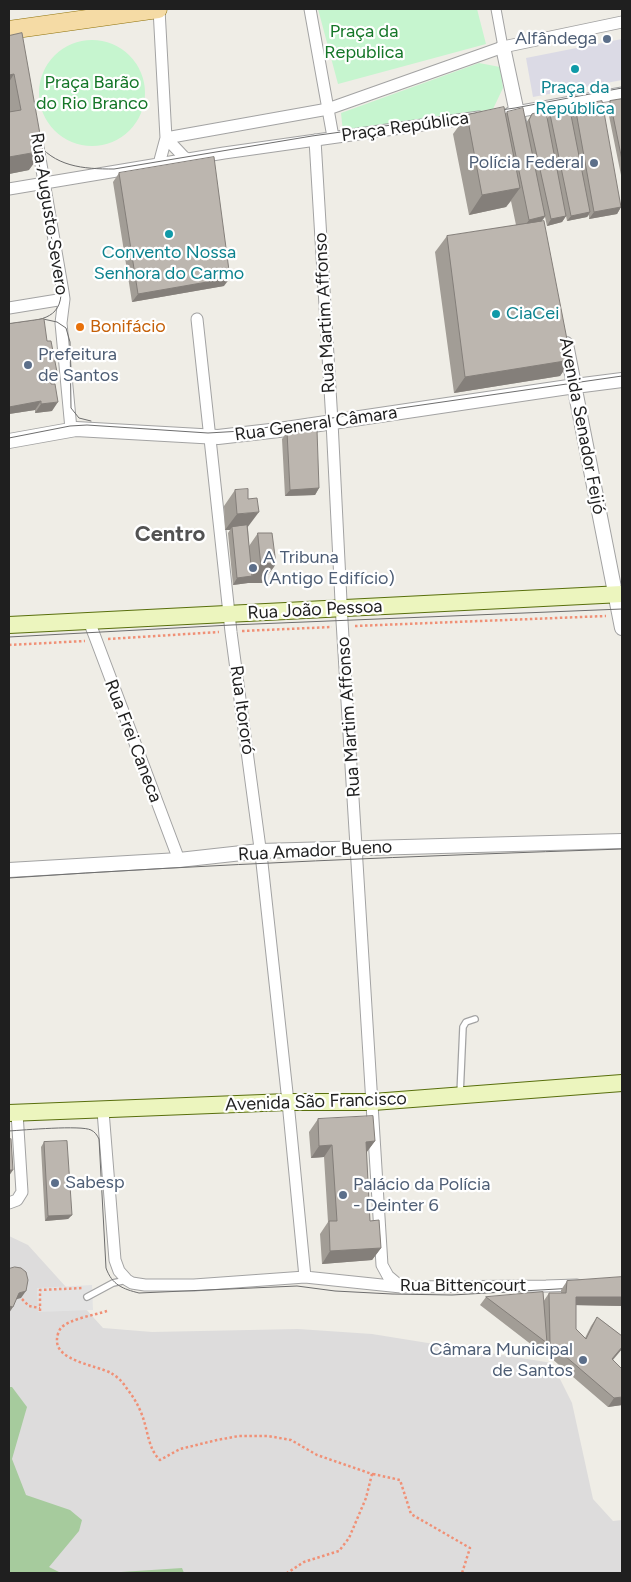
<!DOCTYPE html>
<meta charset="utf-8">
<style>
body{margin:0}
#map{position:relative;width:631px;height:1582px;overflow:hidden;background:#efede6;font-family:Figtree,sans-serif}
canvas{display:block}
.frame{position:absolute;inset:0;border:10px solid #1f1f1f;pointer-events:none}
</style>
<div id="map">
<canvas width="631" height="1582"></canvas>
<div class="frame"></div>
</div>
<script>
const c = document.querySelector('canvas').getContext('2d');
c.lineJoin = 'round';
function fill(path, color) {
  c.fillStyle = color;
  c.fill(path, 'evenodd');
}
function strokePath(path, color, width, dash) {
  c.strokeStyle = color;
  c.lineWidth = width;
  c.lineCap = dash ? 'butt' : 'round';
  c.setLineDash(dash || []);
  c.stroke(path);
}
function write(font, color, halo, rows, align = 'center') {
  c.font = font + ' Figtree,sans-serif';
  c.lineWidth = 4.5;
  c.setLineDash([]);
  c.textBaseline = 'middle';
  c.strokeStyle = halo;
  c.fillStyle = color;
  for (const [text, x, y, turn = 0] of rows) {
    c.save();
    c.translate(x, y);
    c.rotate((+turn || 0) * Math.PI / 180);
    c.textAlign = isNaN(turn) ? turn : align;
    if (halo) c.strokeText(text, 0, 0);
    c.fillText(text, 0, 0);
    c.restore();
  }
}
const residential = new Path2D(`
 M 9,1236 L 28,1245 L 103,1328 L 152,1332 L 298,1329 L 372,1334 L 552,1363 L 572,1403 L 593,1499 L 613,1521 L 622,1520 L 622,1573 L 9,1573 Z`);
const forest = new Path2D(`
 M 9,1387 L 12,1387 L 27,1407 L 12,1459 L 26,1495 L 70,1510 L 82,1520 L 79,1531 L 49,1567 L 61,1573 L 9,1573 Z
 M 182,1568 L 184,1573 L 113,1573 L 121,1572 Z`);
const park = new Path2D(`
 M 318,9 L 477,9 L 486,44 L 338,84 Z
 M39 93a53 53 0 1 1 106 0a53 53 0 1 1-106 0Z
 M 479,63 L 500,67 L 503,88 L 493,109 L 343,132 L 341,113 Z`);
const parking = new Path2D(`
 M 92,1285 L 93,1310 L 38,1312 L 37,1288 Z`);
const plaza = new Path2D(`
 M 622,39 L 622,80 L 533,97 L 526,58 Z`);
const path = new Path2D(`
 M 355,626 L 606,616
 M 242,631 L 332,627
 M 108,639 L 219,632
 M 9,645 L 85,641
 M 22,1299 L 29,1306 L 40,1308
 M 40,1311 L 40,1290 L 83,1288
 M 107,1311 C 95,1315 69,1319 61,1328 C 59,1330 57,1336 57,1339 C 55,1361 96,1365 111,1373 C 116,1376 122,1381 125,1386 C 132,1395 138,1404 142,1415 C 148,1430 148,1449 160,1460 L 180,1449 L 217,1440 L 239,1436 L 268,1436 L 291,1440 L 317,1455 L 372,1474 L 366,1498 L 349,1538 L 339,1551 L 304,1562 L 287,1573
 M 373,1474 L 400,1480 L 411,1514 L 470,1548 L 462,1573`);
const service = new Path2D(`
 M 460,1095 L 463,1027 L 466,1022 L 475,1019
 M 87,1297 L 113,1283 L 127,1280`);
const pedestrian = new Path2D(`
 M 496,9 L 503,47`);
const minor = new Path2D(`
 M 159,9 L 166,138 L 184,157 L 188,159
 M 310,9 L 333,137
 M 510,113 L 622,93
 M 315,140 L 332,422 L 342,621 L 382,1265 L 388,1276 L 401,1287
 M 37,141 L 63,292 L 64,299 L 61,323 L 71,429
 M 159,164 L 166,138 L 328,109 L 503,47 L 622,22
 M 9,189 L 224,153 L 479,117
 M 9,308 L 64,299
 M 197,319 L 231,632 L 262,863 L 288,1102 L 305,1277
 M 89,621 L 179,860
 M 103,1111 L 115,1260 L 119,1271 L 127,1280 L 132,1283 L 145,1285 L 194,1285 L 305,1277 L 401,1287 L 546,1286 L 577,1285
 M 9,1203 L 17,1200 L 22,1192 L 17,1113`);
const tertiary = new Path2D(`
 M 503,47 L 520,127
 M 566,344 L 622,628
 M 9,441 L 76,429 L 218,437 L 279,430 L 575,386 L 622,380
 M 9,870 L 179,860 L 260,851 L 622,841`);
const secondary = new Path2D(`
 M 9,625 L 622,594
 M 9,1113 L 288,1102 L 373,1102 L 622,1083`);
const primary = new Path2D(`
 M 9,30 L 158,9`);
const tram = new Path2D(`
 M 35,140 C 54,167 83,169 114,169 L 312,136 L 515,108 L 622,88
 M 43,319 L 57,322 L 66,328 L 70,342 L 71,408 L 79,418 L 91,421
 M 9,324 C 31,320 59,323 61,295 L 36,145
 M 9,438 L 70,426 L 87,425 L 208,433 L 242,431 L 622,376
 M 9,637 L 231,625 L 622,609
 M 9,878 C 213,864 418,856 622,849
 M 9,1131 C 24,1130 81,1125 91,1130 C 95,1132 97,1135 99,1139 L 106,1268 C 112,1285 123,1289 139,1293 L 297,1286 L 335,1291 L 392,1294 L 452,1295 L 575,1288`);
const wall = new Path2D(`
 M 22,33 L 29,170 L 9,174 L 9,36 Z
 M 622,99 L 622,180 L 607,106 L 610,101 Z
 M 575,106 L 621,207 L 617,214 L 589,219 L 589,215 L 587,217 L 567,221 L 561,190 L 566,216 L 562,222 L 547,226 L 545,217 L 542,221 L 571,360 L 560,376 L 454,393 L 435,252 L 447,236 L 516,225 L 511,201 L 506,207 L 469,215 L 453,134 L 467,115 L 506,113 L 507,112 L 526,123 L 532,114 L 547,119 L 550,114 L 570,113 Z
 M 119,173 L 224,286 L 132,302 L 113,182 Z
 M 9,324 L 47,341 L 57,372 L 50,381 L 52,411 L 35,413 L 35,410 L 9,414 Z
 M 287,432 L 319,488 L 315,495 L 285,496 L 282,439 Z
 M 235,490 L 248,528 L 249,546 L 258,533 L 276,564 L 262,583 L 248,583 L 233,585 L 228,533 L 230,530 L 225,530 L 224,506 Z
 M 318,1119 L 375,1141 L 366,1153 L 370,1221 L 381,1248 L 372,1260 L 322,1264 L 320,1234 L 328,1222 L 324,1157 L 311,1158 L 309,1132 Z
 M 44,1142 L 72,1215 L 68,1219 L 45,1221 L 41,1147 Z
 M 622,1277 L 622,1306 L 576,1305 L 576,1329 L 585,1338 L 591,1326 L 597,1317 L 622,1336 L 622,1349 L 613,1360 L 622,1405 L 608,1407 L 544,1352 L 544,1347 L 541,1352 L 480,1305 L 486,1297 L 543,1302 L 549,1293 L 561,1293 L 561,1290 L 567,1281 Z`);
const shadedWall = new Path2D(`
 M 14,74 L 9,82 L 9,75 Z
 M 43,151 L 29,170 L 9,174 L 9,157 Z
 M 520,188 L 506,207 L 469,215 L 482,195 Z
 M 621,207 L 617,214 L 589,219 L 594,212 Z
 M 590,212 L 587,217 L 567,221 L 571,216 Z
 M 545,216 L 534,232 L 518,236 L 529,220 Z
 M 566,216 L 562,222 L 547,226 L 551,219 Z
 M 230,278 L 224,286 L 132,302 L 138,294 Z
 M 571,360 L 560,376 L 454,393 L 465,377 Z
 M 57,372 L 50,381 L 49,373 Z
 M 41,401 L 35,410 L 9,414 L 9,407 Z
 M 58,402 L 52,411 L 35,413 L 41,404 Z
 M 319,488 L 315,495 L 285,496 L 290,490 Z
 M 259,512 L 247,528 L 232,527 L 230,530 L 225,530 L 237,514 Z
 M 261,563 L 276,564 L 262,583 L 248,583 L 233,585 L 237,578 L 252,576 Z
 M 375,1141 L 366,1153 L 366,1142 Z
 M 332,1145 L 324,1157 L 311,1158 L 319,1146 Z
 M 9,1170 L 13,1170 L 9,1176 Z
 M 72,1215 L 68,1219 L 45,1221 L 48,1216 Z
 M 381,1248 L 372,1260 L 322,1264 L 330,1251 Z
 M 26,1291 L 21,1298 L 14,1300 L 19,1293 Z
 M 576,1297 L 622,1297 L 622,1306 L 570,1305 Z
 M 9,1306 L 13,1307 L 9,1313 Z
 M 622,1347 L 622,1349 L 606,1367 L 612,1359 Z
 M 622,1397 L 622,1405 L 608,1407 L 614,1398 Z`);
const building = new Path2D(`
 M 22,33 L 43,151 L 9,157 L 9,112 L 21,110 L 14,74 L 9,75 L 9,36 Z
 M 622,99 L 622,160 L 610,101 Z
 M 602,101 L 621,207 L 594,212 L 575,106 Z
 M 504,107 L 520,188 L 482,195 L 467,115 Z
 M 523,108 L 545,216 L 529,220 L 507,112 Z
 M 570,110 L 590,212 L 571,216 L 550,114 Z
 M 546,112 L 566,216 L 551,219 L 529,120 L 532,114 Z
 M 214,157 L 230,278 L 138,294 L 119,173 Z
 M 544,221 L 571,360 L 465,377 L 447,236 Z
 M 44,319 L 47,341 L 51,341 L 57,372 L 49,373 L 51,384 L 55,384 L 58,402 L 41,404 L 41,401 L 9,407 L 9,324 Z
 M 317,430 L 319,488 L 290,490 L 287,432 Z
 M 248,489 L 248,499 L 257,498 L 259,512 L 237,514 L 235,490 Z
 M 247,525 L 252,576 L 237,578 L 232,527 Z
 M 258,533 L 272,533 L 276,564 L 261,563 Z
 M 373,1116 L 375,1141 L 366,1142 L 370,1221 L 379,1220 L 381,1248 L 330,1251 L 329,1221 L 337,1221 L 332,1145 L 319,1146 L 318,1119 Z
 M 11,1139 L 13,1170 L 9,1170 L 9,1140 Z
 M 67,1141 L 72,1215 L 48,1216 L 44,1142 Z
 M 15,1267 L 21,1268 L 26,1272 L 28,1280 L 26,1291 L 19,1293 L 13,1307 L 9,1306 L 9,1269 Z
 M 622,1277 L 622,1297 L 576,1297 L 576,1329 L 586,1339 L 597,1317 L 622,1336 L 622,1347 L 612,1359 L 622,1369 L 622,1397 L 614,1398 L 550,1343 L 549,1293 L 566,1293 L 567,1281 Z
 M 543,1292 L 547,1343 L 486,1297 Z`);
const markers = [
 [607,39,5,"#5c6f8a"],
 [575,69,5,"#0f9aa8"],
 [594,163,5,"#5c6f8a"],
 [169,234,5,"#0f9aa8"],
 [496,314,5,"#0f9aa8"],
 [80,327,5,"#e8710a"],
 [28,365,5,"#5c6f8a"],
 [253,568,5,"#5c6f8a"],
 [55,1183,5,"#5c6f8a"],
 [343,1195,5,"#5c6f8a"],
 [583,1360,5,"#5c6f8a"]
];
const parkNames = [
 ["Praça da",364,32],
 ["Republica",364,53],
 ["Praça Barão",92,83],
 ["do Rio Branco",92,104]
];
const serviceNames = [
 ["Alfândega",597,39,"right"],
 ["Polícia Federal",584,163,"right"],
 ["Prefeitura",38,355],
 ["de Santos",38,376],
 ["A Tribuna",263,558],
 ["(Antigo Edifício)",263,579],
 ["Sabesp",65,1183],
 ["Palácio da Polícia",353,1185],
 ["- Deinter 6",353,1206],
 ["Câmara Municipal",573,1350,"right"],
 ["de Santos",573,1371,"right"]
];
const cultureNames = [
 ["Praça da",575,88],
 ["República",575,109],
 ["Convento Nossa",169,253],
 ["Senhora do Carmo",169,274],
 ["CiaCei",506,314,"left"]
];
const streetNames = [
 ["Praça República",405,127,-8],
 ["Rua Augusto Severo",49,214,81],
 ["Rua Martim Affonso",325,313,-93],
 ["Rua General Câmara",316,424,-8],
 ["Avenida Senador Feijó",582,426,79],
 ["Rua João Pessoa",315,610,-3],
 ["Rua Itororó",242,710,82],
 ["Rua Martim Affonso",349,717,-94],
 ["Rua Frei Caneca",133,741,69],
 ["Rua Amador Bueno",315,851,-3],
 ["Avenida São Francisco",316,1102,-2],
 ["Rua Bittencourt",463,1286]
];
const foodNames = [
 ["Bonifácio",90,327]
];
const districtNames = [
 ["Centro",170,535]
];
fill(residential, '#dddcdc');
fill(forest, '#a6cb9d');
fill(park, '#c6f5cf');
fill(parking, '#e3e3e3');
fill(plaza, '#dbdae5');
strokePath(service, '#a3a3a3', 8);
strokePath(pedestrian, '#a3a3a3', 11);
strokePath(minor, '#a3a3a3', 13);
strokePath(tertiary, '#a3a3a3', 16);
strokePath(secondary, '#596f0d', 18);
strokePath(primary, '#8f720b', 19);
strokePath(path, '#f09076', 2.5, [2.5, 2.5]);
strokePath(service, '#fff', 5.5);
strokePath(pedestrian, '#fff', 9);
strokePath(minor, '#fff', 11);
strokePath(tertiary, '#fff', 14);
strokePath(secondary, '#ecf5be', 16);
strokePath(primary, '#f5dba5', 18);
strokePath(tram, '#6d6d6d', 1);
fill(wall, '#a29d96');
fill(shadedWall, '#847f7a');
fill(building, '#bcb6af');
strokePath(building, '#847f7a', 1);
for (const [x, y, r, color] of markers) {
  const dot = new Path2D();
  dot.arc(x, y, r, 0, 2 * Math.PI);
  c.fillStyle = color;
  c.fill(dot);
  strokePath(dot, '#fff', 2);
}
write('18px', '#147627', '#fff', parkNames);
write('18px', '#4e5e75', '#fff', serviceNames, 'left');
write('18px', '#0d838f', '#fff', cultureNames);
write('18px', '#1f1f1f', '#fff', streetNames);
write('18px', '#c56008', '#fff', foodNames, 'left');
write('bold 22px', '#525252', '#fff', districtNames);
</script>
